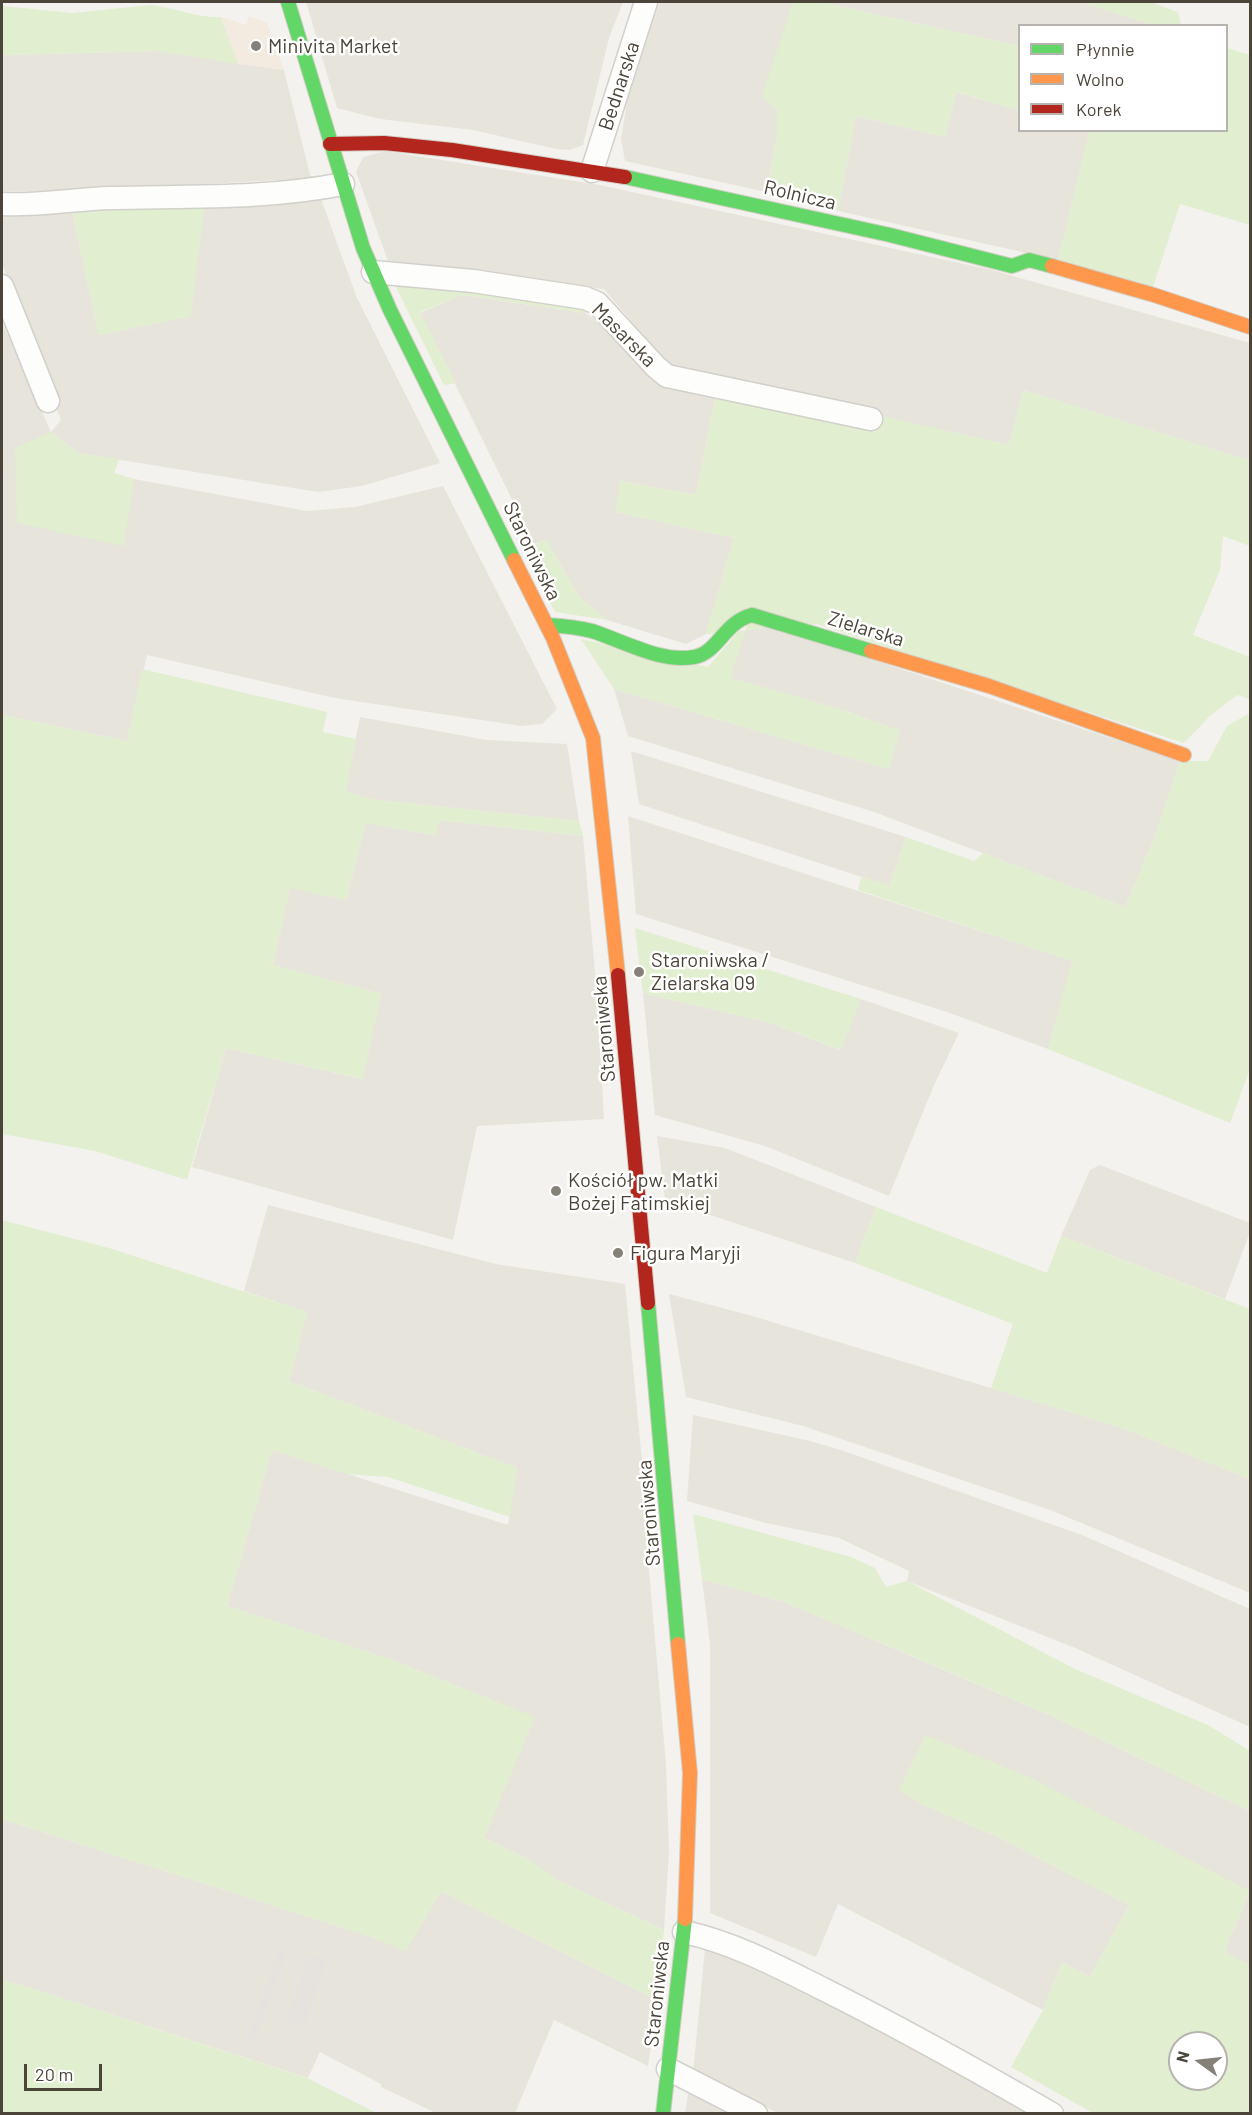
<!DOCTYPE html>
<meta charset="utf-8">
<style>
body{margin:0}
#map{position:relative;width:1252px;height:2115px;overflow:hidden;background:#f4f2ee;font-family:Barlow,sans-serif}
canvas{display:block}
.frame{position:absolute;inset:0;border:3px solid #4b4439;pointer-events:none}
.legend{position:absolute;left:1018px;top:24px;width:210px;height:108px;box-sizing:border-box;background:#fff;border:2px solid #b7b4b0;margin:0;padding:8px 10px;list-style:none;font-size:18px;color:#4b4439}
.legend li{display:flex;align-items:center;gap:12px;height:30px}
.legend b{width:30px;border:2px solid #b7b4b0}
.north{position:absolute;left:1168px;top:2031px;width:60px;height:60px;box-sizing:border-box;background:#fff;border:2px solid #b7b4b0;border-radius:50%;rotate:285deg;font-size:16px;font-weight:700;line-height:24px;text-align:center;color:#4b4439}
.north::after{content:'';display:block;margin:auto;width:21px;height:27px;background:#868178;clip-path:polygon(50% 0,100% 100%,50% 72%,0 100%)}
.scale{position:absolute;left:24px;top:2064px;width:78px;height:27px;box-sizing:border-box;border:3px solid #4b4439;border-top:0;padding-left:8px;font-size:18px;line-height:21px;white-space:nowrap;color:#4b4439;-webkit-text-stroke:4px #fff;paint-order:stroke}
</style>
<div id="map">
<canvas width="1252" height="2115"></canvas>
<div class="frame"></div>
<ul class="legend">
<li><b style="height:8px;background:#63d668"></b>Płynnie</li>
<li><b style="height:8px;background:#ff974d"></b>Wolno</li>
<li><b style="height:8px;background:#b3261e"></b>Korek</li>
</ul>
<div class="north">N</div>
<div class="scale">20 m</div>
</div>
<script>
const c = document.querySelector('canvas').getContext('2d');
c.lineJoin = 'round';
function fill(path, color) {
  c.fillStyle = color;
  c.fill(path, 'evenodd');
}
function strokePath(path, color, width, dash) {
  c.strokeStyle = color;
  c.lineWidth = width;
  c.lineCap = dash ? 'butt' : 'round';
  c.setLineDash(dash || []);
  c.stroke(path);
}
function write(font, color, halo, rows, align = 'center') {
  c.font = font + ' Barlow,sans-serif';
  c.lineWidth = 5;
  c.setLineDash([]);
  c.textBaseline = 'middle';
  c.strokeStyle = halo;
  c.fillStyle = color;
  for (const [text, x, y, turn = 0] of rows) {
    c.save();
    c.translate(x, y);
    c.rotate((+turn || 0) * Math.PI / 180);
    c.textAlign = isNaN(turn) ? turn : align;
    if (halo) c.strokeText(text, 0, 0);
    c.fillText(text, 0, 0);
    c.restore();
  }
}
const residential = new Path2D(`
 M 306,2 L 623,2 L 609,38 L 583,145 L 570,150 L 556,149 L 473,130 L 380,119 L 337,108 Z
 M 660,2 L 793,2 L 784,35 L 777,136 L 766,192 L 625,161 L 621,139 L 631,77 Z
 M 820,2 L 1081,2 L 1154,25 L 1020,26 L 1019,46 Z
 M 158,51 L 284,70 L 311,178 L 70,192 L 2,191 L 2,55 Z
 M 956,92 L 1019,110 L 1020,130 L 1090,131 L 1058,260 L 838,211 L 856,116 L 945,137 Z
 M 385,151 L 600,185 L 992,270 L 1250,343 L 1250,461 L 1023,390 L 1009,445 L 672,370 L 604,289 L 389,264 L 356,172 L 363,157 Z
 M 321,199 L 357,298 L 440,463 L 362,486 L 318,492 L 78,453 L 51,432 L 123,546 L 134,479 L 307,511 L 355,507 L 443,486 L 557,709 L 542,724 L 521,726 L 335,698 L 147,655 L 127,741 L 2,715 L 2,322 L 51,432 L 61,420 L 2,264 L 2,214 L 72,212 L 99,335 L 190,316 L 204,207 Z
 M 461,295 L 586,313 L 623,342 L 716,393 L 696,495 L 620,481 L 616,512 L 734,538 L 706,634 L 686,644 L 607,620 L 580,598 L 546,540 L 534,544 L 420,313 Z
 M 749,619 L 1180,761 L 1153,841 L 1125,907 L 874,812 L 628,736 L 614,689 L 888,769 L 900,731 L 843,710 L 730,678 Z
 M 360,717 L 487,740 L 567,744 L 579,821 L 376,800 L 345,792 Z
 M 631,751 L 906,837 L 889,886 L 639,804 Z
 M 628,816 L 1073,961 L 1048,1049 L 944,1011 L 636,914 Z
 M 439,820 L 583,836 L 597,996 L 604,1119 L 477,1126 L 453,1240 L 192,1167 L 226,1048 L 362,1079 L 381,994 L 273,965 L 290,887 L 346,900 L 366,823 L 435,835 Z
 M 643,993 L 771,1023 L 840,1050 L 861,999 L 959,1033 L 934,1085 L 889,1196 L 765,1146 L 655,1115 Z
 M 657,1136 L 725,1148 L 876,1207 L 855,1263 L 665,1200 Z
 M 1100,1165 L 1250,1223 L 1250,1232 L 1225,1299 L 1061,1236 L 1090,1170 Z
 M 268,1205 L 496,1264 L 625,1284 L 645,1492 L 648,1559 L 666,1764 L 669,1852 L 664,1930 L 557,1880 L 526,1858 L 484,1838 L 534,1717 L 392,1660 L 227,1606 L 272,1450 L 508,1525 L 517,1468 L 289,1381 L 307,1312 L 244,1291 Z
 M 669,1294 L 749,1315 L 1120,1427 L 1250,1479 L 1250,1593 L 1050,1510 L 803,1426 L 686,1397 Z
 M 693,1415 L 810,1441 L 841,1450 L 1082,1535 L 1250,1609 L 1250,1727 L 1075,1648 L 907,1581 L 909,1571 L 839,1538 L 766,1523 L 687,1501 Z
 M 702,1579 L 784,1602 L 846,1628 L 1054,1717 L 1250,1811 L 1250,1966 L 1224,1952 L 1250,1891 L 919,1803 L 998,1837 L 1129,1905 L 1090,1977 L 1062,1962 L 1043,2010 L 838,1904 L 816,1957 L 710,1913 L 710,1644 Z
 M 2,1819 L 369,1936 L 406,1950 L 441,1891 L 657,2000 L 648,2066 L 554,2020 L 515,2113 L 438,2114 L 381,2087 L 381,2084 L 320,2052 L 308,2078 L 2,1979 Z
 M 705,1949 L 814,1991 L 1030,2113 L 778,2113 L 693,2073 Z
 M 689,2088 L 740,2114 L 685,2114 Z`);
const commercial = new Path2D(`
 M 249,16 L 267,22 L 284,70 L 238,64 L 221,17 L 246,25 Z`);
const green = new Path2D(`
 M 793,2 L 820,2 L 1019,46 L 1019,110 L 957,92 L 945,137 L 856,116 L 838,211 L 766,192 L 777,136 L 777,110 L 762,96 Z
 M 1081,2 L 1150,2 L 1178,12 L 1181,25 L 1154,25 Z
 M 151,5 C 175,8 197,18 221,17 L 238,64 L 158,51 L 2,55 L 2,6 L 73,13 Z
 M 1227,48 L 1250,55 L 1250,225 L 1180,204 L 1153,287 L 1058,260 L 1089,131 L 1226,130 Z
 M 204,207 L 191,316 L 99,335 L 72,212 Z
 M 395,285 L 576,302 L 586,313 L 462,295 L 420,312 L 456,383 L 444,385 Z
 M 1023,390 L 1250,461 L 1250,546 L 1223,536 L 1220,570 L 1193,635 L 1250,657 L 1250,699 L 1237,695 L 1211,715 L 1184,743 L 817,624 L 706,634 L 734,538 L 616,512 L 619,481 L 696,495 L 716,393 L 875,432 L 881,416 L 1009,445 Z
 M 51,432 L 78,453 L 119,459 L 114,473 L 134,479 L 124,546 L 17,523 L 15,448 Z
 M 546,540 L 580,598 L 607,620 L 555,612 L 523,549 Z
 M 749,619 L 731,678 L 843,710 L 900,731 L 888,769 L 614,689 L 581,639 L 708,667 Z
 M 142,669 L 327,712 L 323,732 L 356,739 L 346,792 L 376,800 L 579,821 L 583,836 L 440,820 L 435,835 L 366,823 L 346,900 L 290,888 L 273,965 L 381,994 L 363,1079 L 226,1048 L 187,1180 L 95,1151 L 2,1134 L 2,715 L 127,741 Z
 M 1250,713 L 1250,1069 L 1230,1123 L 1048,1049 L 1072,961 L 858,890 L 861,877 L 889,885 L 906,837 L 974,861 L 983,853 L 1125,907 L 1153,841 L 1180,761 L 1208,761 L 1227,726 Z
 M 635,928 L 861,999 L 841,1050 L 771,1023 L 643,993 Z
 M 876,1207 L 1047,1273 L 1061,1236 L 1250,1309 L 1250,1479 L 1120,1427 L 991,1388 L 1013,1324 L 855,1263 Z
 M 2,1220 L 109,1248 L 307,1312 L 289,1381 L 517,1468 L 510,1517 L 388,1477 L 346,1474 L 272,1450 L 227,1606 L 392,1660 L 535,1717 L 484,1838 L 526,1858 L 557,1880 L 664,1930 L 657,2000 L 441,1891 L 406,1951 L 369,1936 L 2,1819 Z
 M 693,1514 L 851,1557 L 875,1568 L 886,1587 L 907,1581 L 1075,1669 L 1208,1725 L 1250,1751 L 1250,1811 L 1054,1717 L 917,1658 L 784,1602 L 702,1579 Z
 M 925,1735 L 1027,1776 L 1250,1891 L 1224,1952 L 1250,1966 L 1250,2113 L 1093,2113 L 1011,2067 L 1043,2010 L 1062,1962 L 1090,1977 L 1129,1905 L 998,1837 L 919,1803 L 899,1790 ZM 1180,2043 L 1216,2043 L 1216,2079 L 1180,2079 Z
 M 2,1979 L 307,2078 L 377,2113 L 2,2113 Z`);
const parking = new Path2D(`
 M 279,1951 L 286,1954 L 253,2045 L 246,2042 Z
 M 309,1954 L 327,1959 L 304,2027 L 286,2021 Z`);
const street = new Path2D(`
 M 592,171 L 646,2
 M 2,204 C 39,206 74,199 111,198 C 188,196 267,199 343,184
 M 373,272 L 473,281 L 585,298 L 597,303 L 656,367 L 667,376 L 871,419
 M 2,286 L 48,401
 M 684,1932 C 732,1942 779,1967 823,1989 C 901,2028 976,2070 1052,2114
 M 668,2069 L 756,2114`);
const fast = new Path2D(`
 M 288,2 L 363,248 L 390,310 L 514,560
 M 625,177 L 890,235 L 1012,266 L 1029,260 L 1052,266
 M 547,625 C 563,626 577,627 592,631 C 623,641 661,663 694,657 C 718,653 724,622 752,615 L 871,651
 M 648,1303 L 678,1644
 M 663,2114 L 685,1919`);
const slow = new Path2D(`
 M 1052,266 L 1154,295 L 1250,327
 M 514,560 L 553,638 L 593,738 L 618,975
 M 871,651 L 989,686 L 1184,755
 M 678,1644 L 690,1773 L 685,1919`);
const jam = new Path2D(`
 M 330,144 L 384,143 L 452,150 L 625,177
 M 618,975 L 648,1303`);
const markers = [
 [256,46,6,"#868178"],
 [639,972,6,"#868178"],
 [556,1191,6,"#868178"],
 [618,1253,6,"#868178"]
];
const poiNames = [
 ["Minivita Market",268,46],
 ["Staroniwska /",651,960],
 ["Zielarska 09",651,983],
 ["Kościół pw. Matki",568,1180],
 ["Bożej Fatimskiej",568,1203],
 ["Figura Maryji",630,1253]
];
const streetNames = [
 ["Bednarska",619,86,-72],
 ["Rolnicza",800,195,13],
 ["Masarska",624,335,45],
 ["Staroniwska",532,551,64],
 ["Zielarska",866,629,17],
 ["Staroniwska",604,1029,-95],
 ["Staroniwska",649,1513,-95],
 ["Staroniwska",657,1994,-84]
];
fill(residential, '#e7e4dc');
fill(commercial, '#f3ebdf');
fill(green, '#e1eecf');
fill(parking, '#e6e3df');
strokePath(street, '#d2d0cb', 25);
strokePath(fast, '#d3cfc5', 16);
strokePath(slow, '#d3cfc5', 16);
strokePath(jam, '#d3cfc5', 16);
strokePath(street, '#fdfdfc', 22);
strokePath(fast, '#63d668', 14);
strokePath(slow, '#ff974d', 14);
strokePath(jam, '#b3261e', 14);
for (const [x, y, r, color] of markers) {
  const dot = new Path2D();
  dot.arc(x, y, r, 0, 2 * Math.PI);
  c.fillStyle = color;
  c.fill(dot);
  strokePath(dot, '#fff', 2);
}
write('20px', '#4b4439', '#fff', poiNames, 'left');
write('20px', '#4b4439', '#fff', streetNames);
</script>
